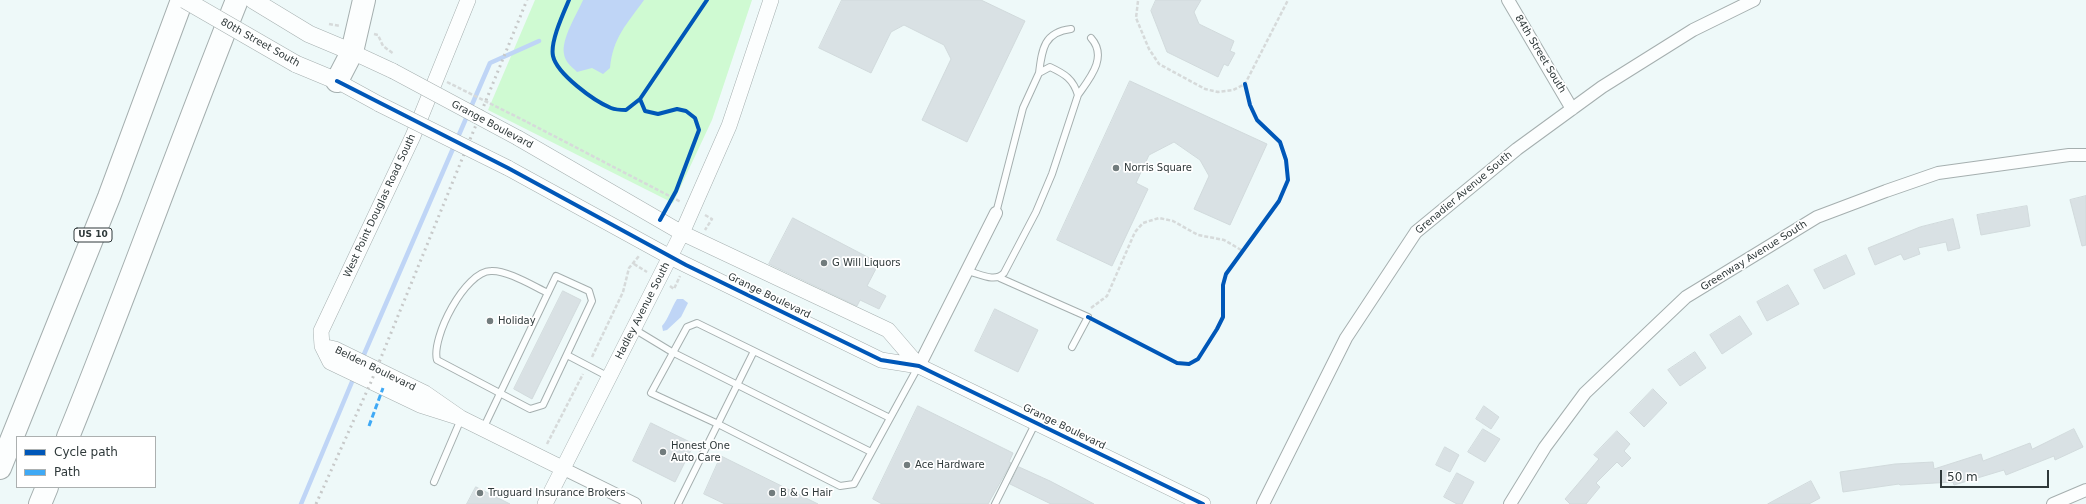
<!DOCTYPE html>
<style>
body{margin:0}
#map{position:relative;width:2086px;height:504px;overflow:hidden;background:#eef9f9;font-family:"DejaVu Sans",sans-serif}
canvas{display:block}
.legend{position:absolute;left:16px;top:436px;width:140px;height:52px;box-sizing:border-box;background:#fff;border:1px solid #acb0b0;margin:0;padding:5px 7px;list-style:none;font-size:12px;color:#2f393a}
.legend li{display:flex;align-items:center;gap:8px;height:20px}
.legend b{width:20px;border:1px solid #acb0b0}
.scale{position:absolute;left:1940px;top:470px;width:109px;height:18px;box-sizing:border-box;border:2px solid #2f393a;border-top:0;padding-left:5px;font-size:12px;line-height:14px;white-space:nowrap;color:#2f393a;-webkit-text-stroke:3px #fff;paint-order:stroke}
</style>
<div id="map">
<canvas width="2086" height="504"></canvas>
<ul class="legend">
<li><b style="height:5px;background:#0057b8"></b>Cycle path</li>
<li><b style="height:5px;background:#3fa9f5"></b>Path</li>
</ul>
<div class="scale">50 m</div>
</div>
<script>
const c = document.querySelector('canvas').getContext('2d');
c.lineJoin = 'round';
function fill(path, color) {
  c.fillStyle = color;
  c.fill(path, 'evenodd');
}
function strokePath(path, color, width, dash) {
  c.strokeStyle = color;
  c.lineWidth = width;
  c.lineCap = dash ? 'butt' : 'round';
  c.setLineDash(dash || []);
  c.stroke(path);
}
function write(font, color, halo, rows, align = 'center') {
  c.font = font + ' "DejaVu Sans",sans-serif';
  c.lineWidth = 3.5;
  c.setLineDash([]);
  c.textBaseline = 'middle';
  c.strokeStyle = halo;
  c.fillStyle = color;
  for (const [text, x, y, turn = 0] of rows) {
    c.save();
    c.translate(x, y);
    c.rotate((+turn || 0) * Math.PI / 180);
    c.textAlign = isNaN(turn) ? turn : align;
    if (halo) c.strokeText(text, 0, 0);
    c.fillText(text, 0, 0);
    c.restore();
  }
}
const green = new Path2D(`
 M 535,0 L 752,0 L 712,120 L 673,203 L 488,110 Z`);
const water = new Path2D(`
 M 583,0 L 644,0 C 627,24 613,37 610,68 L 603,74 L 592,68 L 577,72 C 572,67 565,62 564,54 C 561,39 577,14 583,0 Z
 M 677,299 L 683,299 L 688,303 L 681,317 L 667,330 L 663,331 L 662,326 C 669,318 671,308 677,299 Z`);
const stream = new Path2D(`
 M 362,359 L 490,63 L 539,41
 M 301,504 L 354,377`);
const building = new Path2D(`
 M 842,0 L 981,0 L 1025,21 L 967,142 L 922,120 L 951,59 L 944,45 L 904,25 L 891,32 L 871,73 L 819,48 Z
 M 1156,0 L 1201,0 L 1194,12 L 1199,24 L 1234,41 L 1230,51 L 1235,53 L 1228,66 L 1224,64 L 1218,77 L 1167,52 L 1151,11 Z
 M 1130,81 L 1267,144 L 1230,225 L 1194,209 L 1209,176 L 1200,160 L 1174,142 L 1149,155 L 1136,183 L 1148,189 L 1112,266 L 1057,240 Z
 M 2086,196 L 2086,245 L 2082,246 L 2070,200 Z
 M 2027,206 L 2030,226 L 1981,235 L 1977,215 Z
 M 793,218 L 879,263 L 867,286 L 886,296 L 879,309 L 860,300 L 857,306 L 769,264 Z
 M 1953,219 L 1960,248 L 1948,251 L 1946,242 L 1918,248 L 1920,254 L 1904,260 L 1901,254 L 1875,265 L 1868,248 L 1920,227 Z
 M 1846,255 L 1855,274 L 1824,289 L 1814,270 Z
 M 1788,285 L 1799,304 L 1767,321 L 1757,302 Z
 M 563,291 L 581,300 L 532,399 L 514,389 Z
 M 995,309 L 1038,330 L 1018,372 L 975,351 Z
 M 1740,316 L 1752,334 L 1722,354 L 1710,335 Z
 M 1695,352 L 1706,368 L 1680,386 L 1668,370 Z
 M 1653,389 L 1667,403 L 1644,427 L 1630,413 Z
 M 918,406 L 1013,453 L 1009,462 L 1011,463 L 988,504 L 882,504 L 873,499 Z
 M 1484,406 L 1499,417 L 1491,429 L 1476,419 Z
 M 651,423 L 694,444 L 675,482 L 633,461 Z
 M 1483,429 L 1500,439 L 1485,462 L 1468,452 Z
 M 2074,429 L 2083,447 L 2055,460 L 2054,456 L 2006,475 L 2004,470 L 1954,485 L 1953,482 L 1900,485 L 1899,484 L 1843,492 L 1840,472 L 1895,464 L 1933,462 L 1934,469 L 1981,454 L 1983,461 L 2030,443 L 2032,449 Z
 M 1617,431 L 1630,444 L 1624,451 L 1631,458 L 1622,467 L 1617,462 L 1596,483 L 1600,487 L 1586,504 L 1570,504 L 1565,499 L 1599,459 L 1594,455 Z
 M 1445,447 L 1459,455 L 1450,472 L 1436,465 Z
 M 721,456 L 818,504 L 725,504 L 704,494 Z
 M 1019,467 L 1050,481 L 1094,504 L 1051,504 L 1010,484 Z
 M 1457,473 L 1474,482 L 1462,504 L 1457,504 L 1444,497 Z
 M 1811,481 L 1820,498 L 1809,504 L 1768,504 Z
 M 476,487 L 510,504 L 467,504 Z`);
const path = new Path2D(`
 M 1138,1 L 1136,18 L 1149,49 L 1159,64 L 1205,89 L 1218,92 L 1233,90 L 1245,84 L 1288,0
 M 329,24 L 340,26
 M 374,34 L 378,35 L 383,46 L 394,54
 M 527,122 L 681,202
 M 705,215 L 712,219 L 705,230
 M 634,264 L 647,272
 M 670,286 L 674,289 L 680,276
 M 1091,308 L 1107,296 L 1135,232 L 1143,223 L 1159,218 L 1173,221 L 1198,235 L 1224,240 L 1243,251
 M 592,357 L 623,292 L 629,268 L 639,256
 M 547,444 L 583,374`);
const service = new Path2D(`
 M 1039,73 C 1042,49 1044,32 1071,29
 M 1078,95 C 1090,78 1108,57 1091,38
 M 968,271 C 980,274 995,283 1004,273 L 1036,212 L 1052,174 L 1078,95 C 1073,79 1065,74 1050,67 L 1039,73 L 1023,108 L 996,213
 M 1000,278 L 1088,317 L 1072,347
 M 634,329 L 672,352 L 871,452
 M 754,351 L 697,323 L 687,327 L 651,393 L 718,424 L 840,486 L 854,484 L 918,367
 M 567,355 L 609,377
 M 483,429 C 507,378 532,327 556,276 L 589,291 L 592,301 L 543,405 L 530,409 L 437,360 C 431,338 465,271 491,271 C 507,270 533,286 548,293
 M 434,482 L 461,419
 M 678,504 L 754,351 L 890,418
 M 995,504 L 1036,422`);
const minor = new Path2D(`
 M 1508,0 L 1572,109
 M 919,366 L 996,213
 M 562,468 L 635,504
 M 1263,504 L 1346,338 L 1416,232 L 1517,149 L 1602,87 L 1693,30 L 1754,0
 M 1510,504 L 1545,447 L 1585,393 L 1686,297 L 1817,217 L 1886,191 L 1938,173 L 2069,155 L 2086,155
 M 2053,504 L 2086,490`);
const tertiary = new Path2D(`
 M 352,52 L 393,71
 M 337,81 L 379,104
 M 518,138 L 682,233 L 888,330 L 919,366
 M 508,168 L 670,257 L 881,360 L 919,366 L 1203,504
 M 322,346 L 335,349 L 425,393 L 461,418 L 562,468
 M 461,418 L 420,405 L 330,362 L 322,346 L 321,331 L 413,136 L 468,0
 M 545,504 L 682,233 L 729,126 L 771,0`);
const secondary = new Path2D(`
 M 253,0 L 309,34 L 352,52
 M 296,64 L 337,81`);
const motorway = new Path2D(`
 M 337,81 L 352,52 L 364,0
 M 68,437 C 127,292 179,145 237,0
 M 0,468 L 109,197 L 182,0
 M 40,504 L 47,487`);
const rail = new Path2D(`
 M 316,504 L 371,382 L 527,0`);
const pathBridge = new Path2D(`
 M 447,82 L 527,122`);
const tertiaryBridge = new Path2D(`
 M 393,71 L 518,138
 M 379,104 L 508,168`);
const secondaryBridge = new Path2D(`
 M 185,0 L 296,64`);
const quiet = new Path2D(`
 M 369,426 L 383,388`);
const cycleway = new Path2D(`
 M 569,0 C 563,14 550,42 553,56 C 557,74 594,101 611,108 C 616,110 621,110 626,110 L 640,99
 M 337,81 L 508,168 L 686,265 L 881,360 L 919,366 L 1203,504
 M 660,220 L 676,191 L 699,130 L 695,118 L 686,111 L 677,109 L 658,114 L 645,111 L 640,99 L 707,0
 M 1088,317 L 1177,363 L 1189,364 L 1198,359 L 1217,329 L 1223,317 L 1223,285 L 1226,274 L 1279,201 L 1288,180 L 1286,160 L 1280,142 L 1257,120 L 1250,105 L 1245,84`);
const markers = [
 [1116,168,4,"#727c7d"],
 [824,263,4,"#727c7d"],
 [490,321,4,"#727c7d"],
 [663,452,4,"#727c7d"],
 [907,465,4,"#727c7d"],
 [480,493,4,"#727c7d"],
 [772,493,4,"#727c7d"]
];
const shields = [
 [93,235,38]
];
const shieldNames = [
 ["US 10",93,235]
];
const streetNames = [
 ["80th Street South",260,43,29],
 ["84th Street South",1540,54,59],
 ["Grange Boulevard",492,125,28],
 ["Grenadier Avenue South",1464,193,-40],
 ["West Point Douglas Road South",380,206,-65],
 ["Greenway Avenue South",1754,256,-32],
 ["Grange Boulevard",769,296,26],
 ["Hadley Avenue South",643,311,-63],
 ["Belden Boulevard",375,369,26],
 ["Grange Boulevard",1064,427,26]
];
const poiNames = [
 ["Norris Square",1124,168],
 ["G Will Liquors",832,263],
 ["Holiday",498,321],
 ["Honest One",671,446],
 ["Auto Care",671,458],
 ["Ace Hardware",915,465],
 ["Truguard Insurance Brokers",488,493],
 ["B & G Hair",780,493]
];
fill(green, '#cffad2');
fill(water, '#bfd5f6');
strokePath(stream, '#bfd5f6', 4.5);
fill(building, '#d9e1e4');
strokePath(building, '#d1dadc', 1);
strokePath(service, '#a5afaf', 8);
strokePath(minor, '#a5afaf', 14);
strokePath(tertiary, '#a5afaf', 16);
strokePath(secondary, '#a5afaf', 18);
strokePath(motorway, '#a5afaf', 24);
strokePath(path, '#d6dada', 2.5, [4, 2]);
strokePath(service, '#fcfefe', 6);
strokePath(minor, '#fcfefe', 12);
strokePath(tertiary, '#fcfefe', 15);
strokePath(secondary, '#fcfefe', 17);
strokePath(motorway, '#fcfefe', 22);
strokePath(rail, '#c7c9c9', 3, [2, 4]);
strokePath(tertiaryBridge, '#a5afaf', 16, []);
strokePath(secondaryBridge, '#a5afaf', 18, []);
strokePath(pathBridge, '#d6dada', 2.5, [4, 2]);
strokePath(tertiaryBridge, '#fcfefe', 15);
strokePath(secondaryBridge, '#fcfefe', 17);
strokePath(quiet, '#3fa9f5', 3, [6, 3]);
strokePath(cycleway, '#0057b8', 4);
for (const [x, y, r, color] of markers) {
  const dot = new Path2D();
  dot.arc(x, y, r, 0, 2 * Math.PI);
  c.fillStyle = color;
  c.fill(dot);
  strokePath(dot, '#fff', 1.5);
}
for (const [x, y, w] of shields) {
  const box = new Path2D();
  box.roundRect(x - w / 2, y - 7, w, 14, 3);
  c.fillStyle = '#fff';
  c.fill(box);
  strokePath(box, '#2f393a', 1);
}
write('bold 9px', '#2f393a', null, shieldNames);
write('10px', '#2f393a', '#fff', streetNames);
write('10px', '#2f393a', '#fff', poiNames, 'left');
</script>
